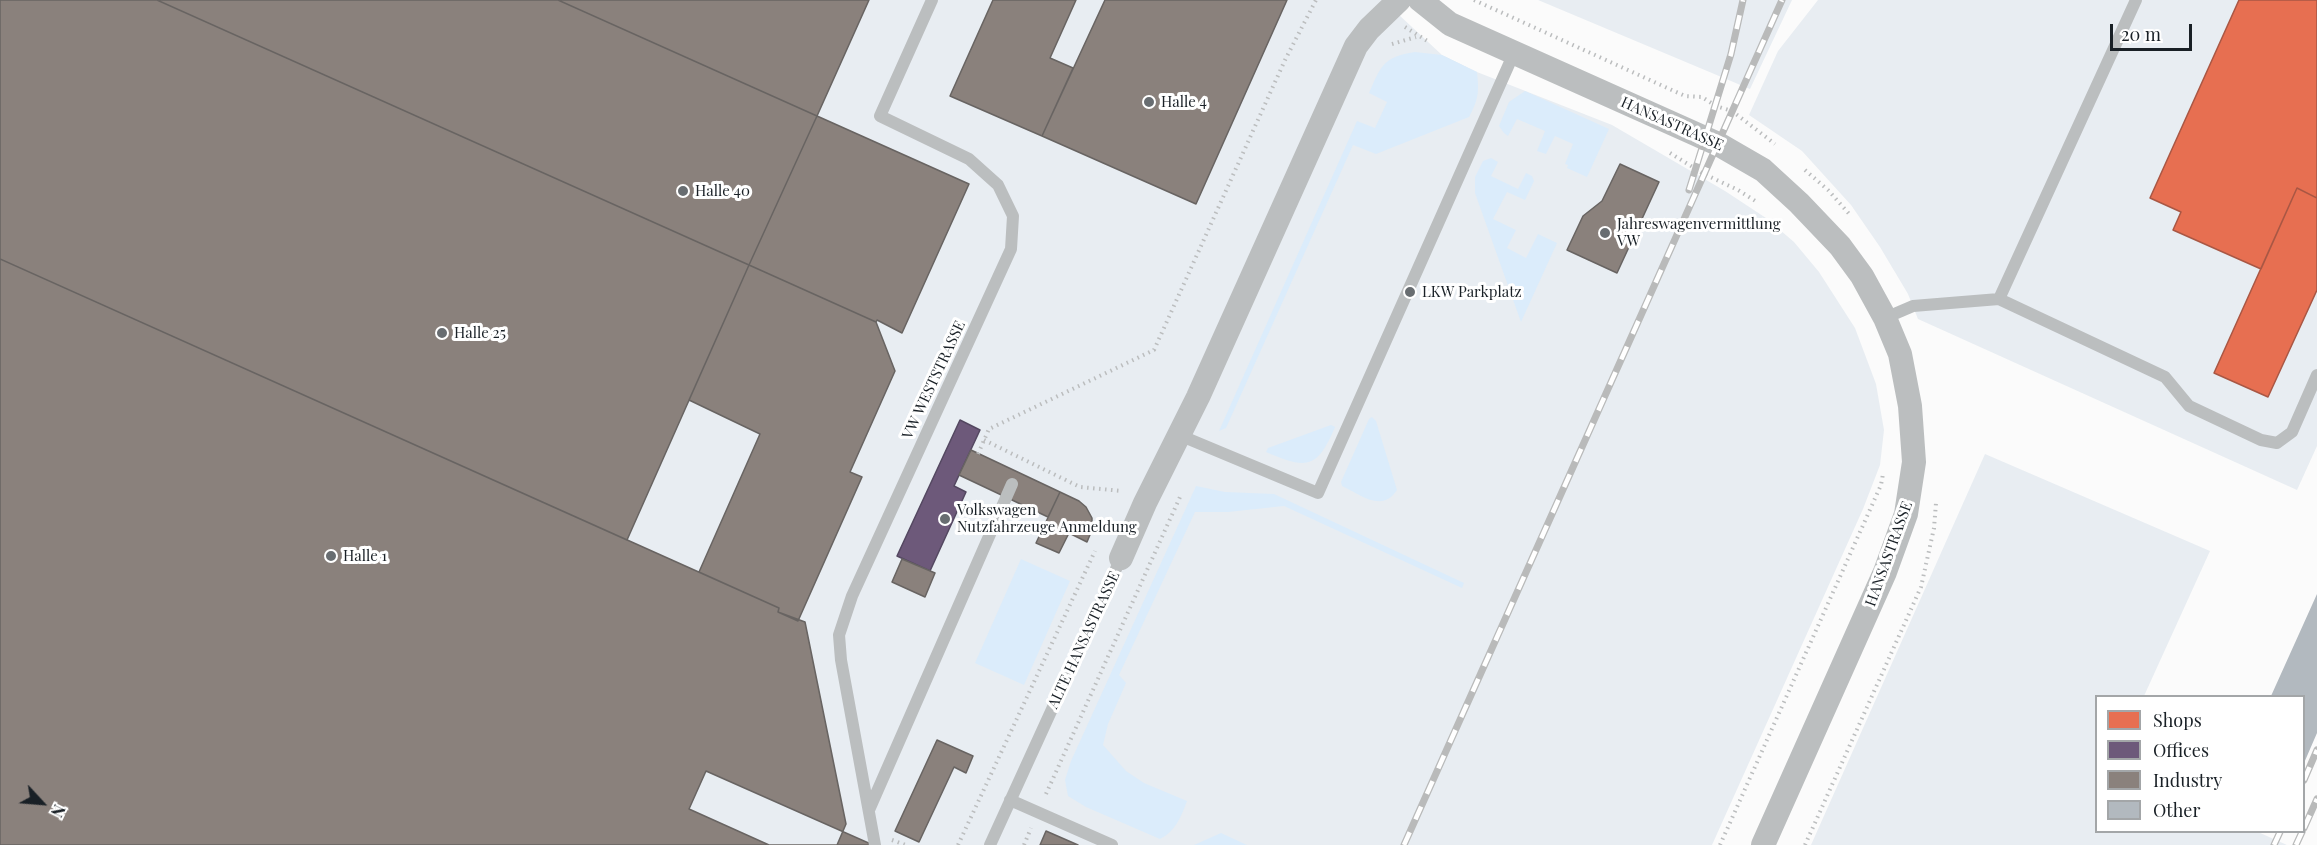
<!DOCTYPE html>
<style>
body{margin:0}
#map{position:relative;width:2317px;height:845px;overflow:hidden;background:#fbfbfb;font-family:"Playfair Display",serif}
canvas{display:block}
.legend{position:absolute;left:2095px;top:695px;width:210px;height:138px;box-sizing:border-box;background:#fff;border:2px solid #a3a6a8;margin:0;padding:8px 10px;list-style:none;font-size:18px;color:#192026}
.legend li{display:flex;align-items:center;gap:12px;height:30px}
.legend b{width:30px;border:2px solid #a3a6a8}
.north{position:absolute;left:12px;top:773px;width:60px;height:60px;-webkit-text-stroke:4px #fff;paint-order:stroke;rotate:116deg;font-size:16px;font-weight:700;line-height:24px;text-align:center;color:#192026}
.north::after{content:'';display:block;margin:auto;width:21px;height:27px;background:#192026;clip-path:polygon(50% 0,100% 100%,50% 72%,0 100%)}
.scale{position:absolute;left:2110px;top:24px;width:82px;height:27px;box-sizing:border-box;border:3px solid #192026;border-top:0;padding-left:8px;font-size:18px;line-height:21px;white-space:nowrap;color:#192026;-webkit-text-stroke:4px #fff;paint-order:stroke}
</style>
<div id="map">
<canvas width="2317" height="845"></canvas>
<ul class="legend">
<li><b style="height:16px;background:#e76f51"></b>Shops</li>
<li><b style="height:16px;background:#6d597a"></b>Offices</li>
<li><b style="height:16px;background:#8a817c"></b>Industry</li>
<li><b style="height:16px;background:#b2b9bf"></b>Other</li>
</ul>
<div class="north">N</div>
<div class="scale">20 m</div>
</div>
<script>
const c = document.querySelector('canvas').getContext('2d');
c.lineJoin = 'round';
function fill(path, color) {
  c.fillStyle = color;
  c.fill(path, 'evenodd');
}
function strokePath(path, color, width, dash) {
  c.strokeStyle = color;
  c.lineWidth = width;
  c.lineCap = dash ? 'butt' : 'round';
  c.setLineDash(dash || []);
  c.stroke(path);
}
function write(font, color, halo, rows, align = 'center') {
  c.font = font + ' "Playfair Display",serif';
  c.lineWidth = 6;
  c.setLineDash([]);
  c.textBaseline = 'middle';
  c.strokeStyle = halo;
  c.fillStyle = color;
  for (const [text, x, y, turn = 0] of rows) {
    c.save();
    c.translate(x, y);
    c.rotate((+turn || 0) * Math.PI / 180);
    c.textAlign = isNaN(turn) ? turn : align;
    if (halo) c.strokeText(text, 0, 0);
    c.fillText(text, 0, 0);
    c.restore();
  }
}
const built = new Path2D(`
 M 0,0 L 1383,0 L 1442,55 L 1477,72 L 1612,125 L 1725,191 L 1766,218 L 1794,242 L 1819,272 L 1855,328 L 1876,384 L 1884,430 L 1880,465 L 1863,509 L 1712,845 L 0,845 Z
 M 1538,0 L 1792,0 L 1750,89 Z
 M 1818,0 L 2317,0 L 2317,446 L 2297,490 L 1918,319 L 1908,294 L 1880,247 L 1851,205 L 1802,151 L 1749,115 L 1778,51 Z
 M 1985,454 L 2210,551 L 2144,696 L 2096,696 L 2096,832 L 2258,832 L 2287,845 L 1811,845 Z`);
const green = new Path2D(`
 M 1415,52 L 1442,55 L 1477,72 C 1479,91 1479,99 1469,117 L 1376,154 L 1353,145 L 1226,428 L 1219,431 L 1357,121 L 1375,128 L 1387,102 L 1369,93 C 1381,66 1383,57 1415,52 Z
 M 1525,91 L 1609,129 L 1587,177 L 1567,168 L 1568,165 L 1565,164 L 1573,144 L 1555,136 L 1546,154 L 1537,151 L 1545,131 L 1517,119 L 1508,136 L 1504,133 L 1499,126 L 1509,102 Z
 M 1491,158 L 1498,162 L 1491,176 L 1518,189 L 1526,173 L 1532,176 L 1534,181 L 1525,200 L 1507,192 L 1493,219 L 1516,230 L 1507,248 L 1526,258 L 1538,234 L 1557,243 L 1521,322 L 1475,193 L 1475,177 L 1483,161 Z
 M 1372,417 L 1376,421 L 1397,490 C 1382,513 1361,495 1342,486 L 1341,482 L 1369,419 Z
 M 1331,425 L 1335,427 C 1317,470 1306,469 1266,452 L 1268,448 Z
 M 1196,486 L 1225,492 L 1274,494 L 1464,583 L 1462,588 L 1284,506 L 1228,512 L 1195,512 L 1119,675 L 1126,683 L 1108,724 L 1103,745 L 1126,771 L 1144,783 L 1187,801 C 1181,817 1175,832 1160,839 L 1086,807 L 1068,796 L 1065,780 L 1071,761 Z
 M 1021,559 L 1070,581 L 1024,685 L 975,663 Z
 M 1221,833 L 1247,845 L 1194,845 Z`);
const shops = new Path2D(`
 M 2239,0 L 2317,0 L 2317,198 L 2297,188 L 2261,269 L 2173,230 L 2181,212 L 2150,198 Z
 M 2297,188 L 2317,198 L 2317,290 L 2268,397 L 2214,373 Z`);
const offices = new Path2D(`
 M 960,420 L 980,430 L 954,486 L 966,492 L 930,571 L 897,556 Z`);
const industry = new Path2D(`
 M 0,0 L 157,0 L 749,265 L 627,540 L 0,259 Z
 M 157,0 L 558,0 L 817,116 L 749,265 Z
 M 558,0 L 869,0 L 817,116 Z
 M 993,0 L 1076,0 L 1050,58 L 1073,68 L 1042,136 L 950,96 Z
 M 1105,0 L 1287,0 L 1196,204 L 1042,136 Z
 M 817,116 L 969,184 L 902,333 L 877,320 L 876,322 L 749,265 Z
 M 1620,164 L 1659,182 L 1617,273 L 1567,250 L 1583,216 L 1602,201 Z
 M 0,259 L 779,608 L 778,612 L 805,622 L 846,824 L 837,845 L 0,845 Z
 M 749,265 L 876,322 L 895,371 L 850,472 L 862,477 L 798,621 L 778,612 L 779,608 L 699,572 L 760,434 L 689,400 Z
 M 971,450 L 1060,492 L 1048,517 L 959,475 Z
 M 1060,492 L 1079,501 L 1086,507 L 1092,518 L 1092,530 L 1087,542 L 1069,533 L 1059,553 L 1036,543 Z
 M 902,559 L 935,573 L 925,597 L 892,582 Z
 M 937,740 L 973,756 L 966,773 L 954,767 L 919,842 L 895,831 Z
 M 706,771 L 873,845 L 769,845 L 689,809 Z
 M 1046,831 L 1078,845 L 1040,845 Z`);
const building = new Path2D(`
 M 2317,594 L 2317,733 L 2304,763 L 2304,696 L 2271,696 Z`);
const path = new Path2D(`
 M 1474,0 L 1685,96 L 1702,97 L 1716,106 L 1732,111 L 1775,144
 M 1405,27 L 1429,42
 M 1392,44 L 1416,37
 M 1670,153 L 1704,174 L 1738,190 L 1757,202
 M 1805,170 L 1828,190 L 1851,216
 M 984,440 L 1080,487 L 1122,491
 M 978,454 L 989,429 L 1154,350 L 1285,60 L 1316,0
 M 1046,794 L 1180,497
 M 892,840 L 906,845
 M 958,845 L 1095,551
 M 1024,845 L 1031,828
 M 1720,845 L 1881,485 L 1883,474
 M 1805,845 L 1921,587 L 1934,528 L 1936,503`);
const service = new Path2D(`
 M 1999,299 L 2165,377 L 2189,406 L 2261,440 L 2277,443 L 2292,432 L 2317,375
 M 1885,318 L 1913,306 L 1999,299 L 2136,0
 M 1179,435 L 1318,493 L 1514,53
 M 1010,800 L 1112,845
 M 869,810 L 1012,484
 M 875,845 L 841,660 L 839,635 L 852,596 L 1011,249 L 1013,216 L 998,185 L 969,159 L 880,116 L 932,0
 M 990,845 L 1121,558`);
const minor = new Path2D(`
 M 1420,0 L 1450,24 L 1718,144 L 1763,170 L 1799,203 L 1840,246 L 1862,276 L 1885,318 L 1900,354 L 1910,406 L 1914,462 L 1906,514 L 1885,572 L 1763,845
 M 1121,558 L 1145,503 L 1198,397 L 1356,46 L 1369,29 L 1399,0`);
const rail = new Path2D(`
 M 1689,190 L 1731,54 L 1743,0
 M 2304,780 L 2317,750
 M 2304,828 L 2317,799
 M 1404,845 L 1782,0
 M 2274,845 L 2280,832
 M 2296,845 L 2302,832`);
const markers = [
 [1149,102,6,"#686d71"],
 [683,191,6,"#686d71"],
 [1605,233,6,"#686d71"],
 [1410,292,6,"#686d71"],
 [442,333,6,"#686d71"],
 [945,519,6,"#686d71"],
 [331,556,6,"#686d71"]
];
const poiNames = [
 ["Halle 4",1161,102],
 ["Halle 40",695,191],
 ["Jahreswagenvermittlung",1617,224],
 ["VW",1617,241],
 ["LKW Parkplatz",1422,292],
 ["Halle 25",454,333],
 ["Volkswagen",957,510],
 ["Nutzfahrzeuge Anmeldung",957,527],
 ["Halle 1",343,556]
];
const streetNames = [
 ["HANSASTRASSE",1672,124,24],
 ["VW WESTSTRASSE",934,380,-65],
 ["HANSASTRASSE",1889,554,-70],
 ["ALTE HANSASTRASSE",1084,640,-65]
];
fill(built, '#e8edf2');
fill(green, '#dbecfb');
fill(shops, '#e76f51');
strokePath(shops, '#a95744', 1.5);
fill(offices, '#6d597a');
strokePath(offices, '#544861', 1.5);
fill(industry, '#8a817c');
strokePath(industry, '#686462', 1.5);
fill(building, '#b2b9bf');
strokePath(path, '#bbbdbe', 4, [1.5, 4.5]);
strokePath(service, '#bbbebf', 12);
strokePath(minor, '#bbbebf', 24);
strokePath(rail, '#b9baba', 7);
strokePath(rail, '#fff', 4.5, [14]);
for (const [x, y, r, color] of markers) {
  const dot = new Path2D();
  dot.arc(x, y, r, 0, 2 * Math.PI);
  c.fillStyle = color;
  c.fill(dot);
  strokePath(dot, '#fff', 2);
}
write('15px', '#192026', '#fff', poiNames, 'left');
write('15px', '#192026', '#fff', streetNames);
</script>
